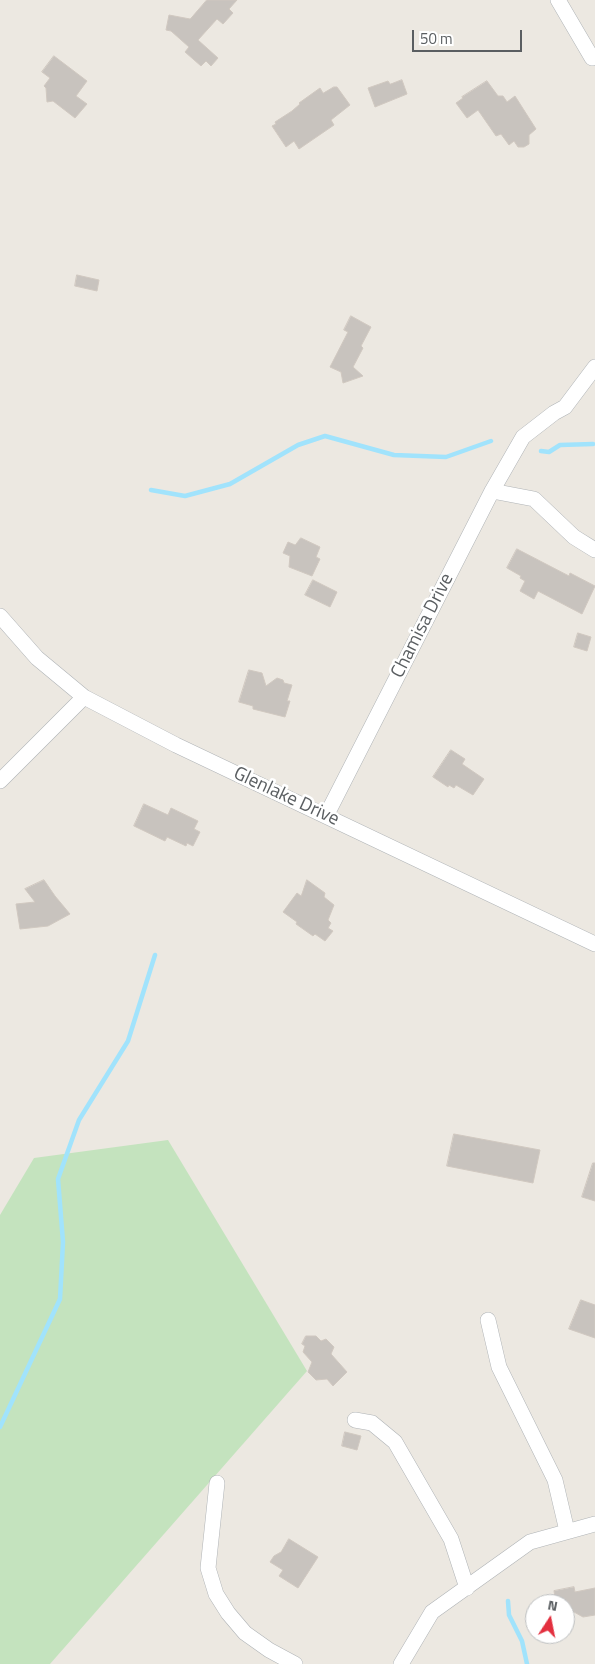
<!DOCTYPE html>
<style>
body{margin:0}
#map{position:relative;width:595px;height:1664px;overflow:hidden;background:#ece8e1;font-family:"Titillium Web",sans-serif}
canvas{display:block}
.north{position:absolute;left:525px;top:1594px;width:50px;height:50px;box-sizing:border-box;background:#fff;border:1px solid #bdbfc0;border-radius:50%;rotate:11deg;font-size:14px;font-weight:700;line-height:20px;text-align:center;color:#5a5e61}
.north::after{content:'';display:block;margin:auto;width:18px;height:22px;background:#e3303f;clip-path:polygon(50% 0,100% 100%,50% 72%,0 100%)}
.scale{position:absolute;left:412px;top:30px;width:110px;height:22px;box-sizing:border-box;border:2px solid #5a5e61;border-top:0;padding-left:6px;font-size:15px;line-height:18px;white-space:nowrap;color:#5a5e61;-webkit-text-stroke:4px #fff;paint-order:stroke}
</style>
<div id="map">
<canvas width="595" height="1664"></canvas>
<div class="north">N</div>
<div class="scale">50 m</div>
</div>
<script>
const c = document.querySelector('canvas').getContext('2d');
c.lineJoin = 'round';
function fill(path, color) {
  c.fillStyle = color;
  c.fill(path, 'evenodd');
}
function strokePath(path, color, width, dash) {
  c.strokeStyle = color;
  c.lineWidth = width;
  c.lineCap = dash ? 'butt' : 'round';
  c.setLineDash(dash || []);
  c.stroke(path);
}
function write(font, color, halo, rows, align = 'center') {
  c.font = font + ' "Titillium Web",sans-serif';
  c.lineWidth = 5;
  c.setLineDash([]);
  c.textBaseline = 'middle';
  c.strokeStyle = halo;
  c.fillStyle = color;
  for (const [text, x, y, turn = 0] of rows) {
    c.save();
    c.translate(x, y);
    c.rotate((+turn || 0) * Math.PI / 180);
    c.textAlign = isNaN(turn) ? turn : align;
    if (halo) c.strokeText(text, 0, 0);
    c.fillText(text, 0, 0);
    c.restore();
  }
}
const green = new Path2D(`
 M 168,1140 L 307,1371 L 50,1664 L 0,1664 L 0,1215 L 34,1158 Z`);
const stream = new Path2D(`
 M 541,451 L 549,452 L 560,445 L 593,444
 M 151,490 L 185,496 L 230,484 L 298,445 L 325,436 L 394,455 L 446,457 L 491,441
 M 0,1427 L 60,1299 L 63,1242 L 58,1179 L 79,1120 L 128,1041 L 155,955
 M 508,1601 L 509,1615 L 522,1641 L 527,1664`);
const building = new Path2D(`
 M 207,0 L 237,0 L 229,9 L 233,13 L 223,24 L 217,19 L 198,40 L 218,58 L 211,66 L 206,61 L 201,66 L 185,52 L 189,47 L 171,31 L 166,30 L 169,15 L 190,19 Z
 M 54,56 L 87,81 L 76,96 L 87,104 L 75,118 L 53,101 L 47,102 L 46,88 L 44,86 L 50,78 L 42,72 Z
 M 402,80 L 407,94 L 375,107 L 368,88 L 388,81 L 390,84 Z
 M 487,81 L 498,96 L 503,96 L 507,102 L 515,96 L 536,129 L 529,135 L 529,144 L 524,147 L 518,147 L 514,141 L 509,145 L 501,134 L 496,136 L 478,110 L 467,118 L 456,103 L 463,98 L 462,97 Z
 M 334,87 L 337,87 L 350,105 L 331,120 L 334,125 L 299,149 L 294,141 L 286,147 L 272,126 L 276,124 L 275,122 L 292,111 L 300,104 L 299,103 L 320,88 L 323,93 Z
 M 77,275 L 99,280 L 97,291 L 75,286 Z
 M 351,316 L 371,327 L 361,346 L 363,348 L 353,367 L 363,376 L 343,383 L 341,372 L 330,367 L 348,332 L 344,330 Z
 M 301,538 L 320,547 L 316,557 L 320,559 L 312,576 L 289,567 L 290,556 L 283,553 L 288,542 L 295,545 Z
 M 517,549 L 569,576 L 570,573 L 595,586 L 582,614 L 538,591 L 534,599 L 520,591 L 525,581 L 520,578 L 521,576 L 507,568 Z
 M 313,580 L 337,592 L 330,607 L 305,595 Z
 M 578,633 L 591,637 L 587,651 L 574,647 Z
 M 249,670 L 262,673 L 266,686 L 277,678 L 283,680 L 284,683 L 292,685 L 287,701 L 290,701 L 285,717 L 253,709 L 253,706 L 239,702 Z
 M 451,750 L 465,759 L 462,764 L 484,779 L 473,795 L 456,785 L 454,788 L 449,785 L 448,787 L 433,777 Z
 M 144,804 L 168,815 L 171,808 L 198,821 L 194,829 L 200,832 L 193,846 L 187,843 L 186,846 L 167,837 L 165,841 L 134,826 Z
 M 44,880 L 55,896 L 70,914 L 48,926 L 20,929 L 16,904 L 35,902 L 25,889 Z
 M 307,880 L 325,893 L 324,897 L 334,905 L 328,920 L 331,923 L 328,928 L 333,931 L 325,941 L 315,934 L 313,936 L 296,924 L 297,922 L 283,912 L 297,893 L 301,896 Z
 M 454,1134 L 540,1150 L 533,1183 L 447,1166 Z
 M 593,1163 L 595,1163 L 595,1201 L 582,1197 Z
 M 581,1300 L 595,1305 L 595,1338 L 569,1329 Z
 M 306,1336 L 316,1336 L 321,1341 L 326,1339 L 334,1347 L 331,1354 L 347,1372 L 333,1386 L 327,1379 L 316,1380 L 308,1372 L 312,1362 L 303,1352 L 305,1346 L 302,1344 Z
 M 345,1432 L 361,1436 L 357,1450 L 342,1446 Z
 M 289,1539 L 318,1557 L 298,1588 L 279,1576 L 283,1570 L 270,1562 L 274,1556 L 281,1552 Z
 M 574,1587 L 575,1592 L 595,1588 L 595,1615 L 583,1617 L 565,1607 L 565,1604 L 556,1604 L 554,1591 Z`);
const minor = new Path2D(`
 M 558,0 L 592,58
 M 492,491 L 534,499 L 574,537 L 595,550
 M 0,616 L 37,658 L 84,697 L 176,745 L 595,944
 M 0,781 L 84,697
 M 326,816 L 492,491 L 523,437 L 554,413 L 565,407 L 595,367
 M 488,1320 L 499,1367 L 555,1480 L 567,1531
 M 355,1420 L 372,1423 L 395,1442 L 451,1539 L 467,1588
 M 217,1483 L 208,1568 L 216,1594 L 228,1613 L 245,1633 L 269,1650 L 295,1664
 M 401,1664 L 432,1612 L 530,1542 L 595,1524`);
const streetNames = [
 ["Chamisa Drive",423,626,-63],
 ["Glenlake Drive",286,797,25]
];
fill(green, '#c4e3be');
strokePath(stream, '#a1e3fc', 4.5);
fill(building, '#c8c3be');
strokePath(building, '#d0c8c0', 1);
strokePath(minor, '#afb3b6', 16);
strokePath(minor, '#fff', 15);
write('19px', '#5a5e61', '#fff', streetNames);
</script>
